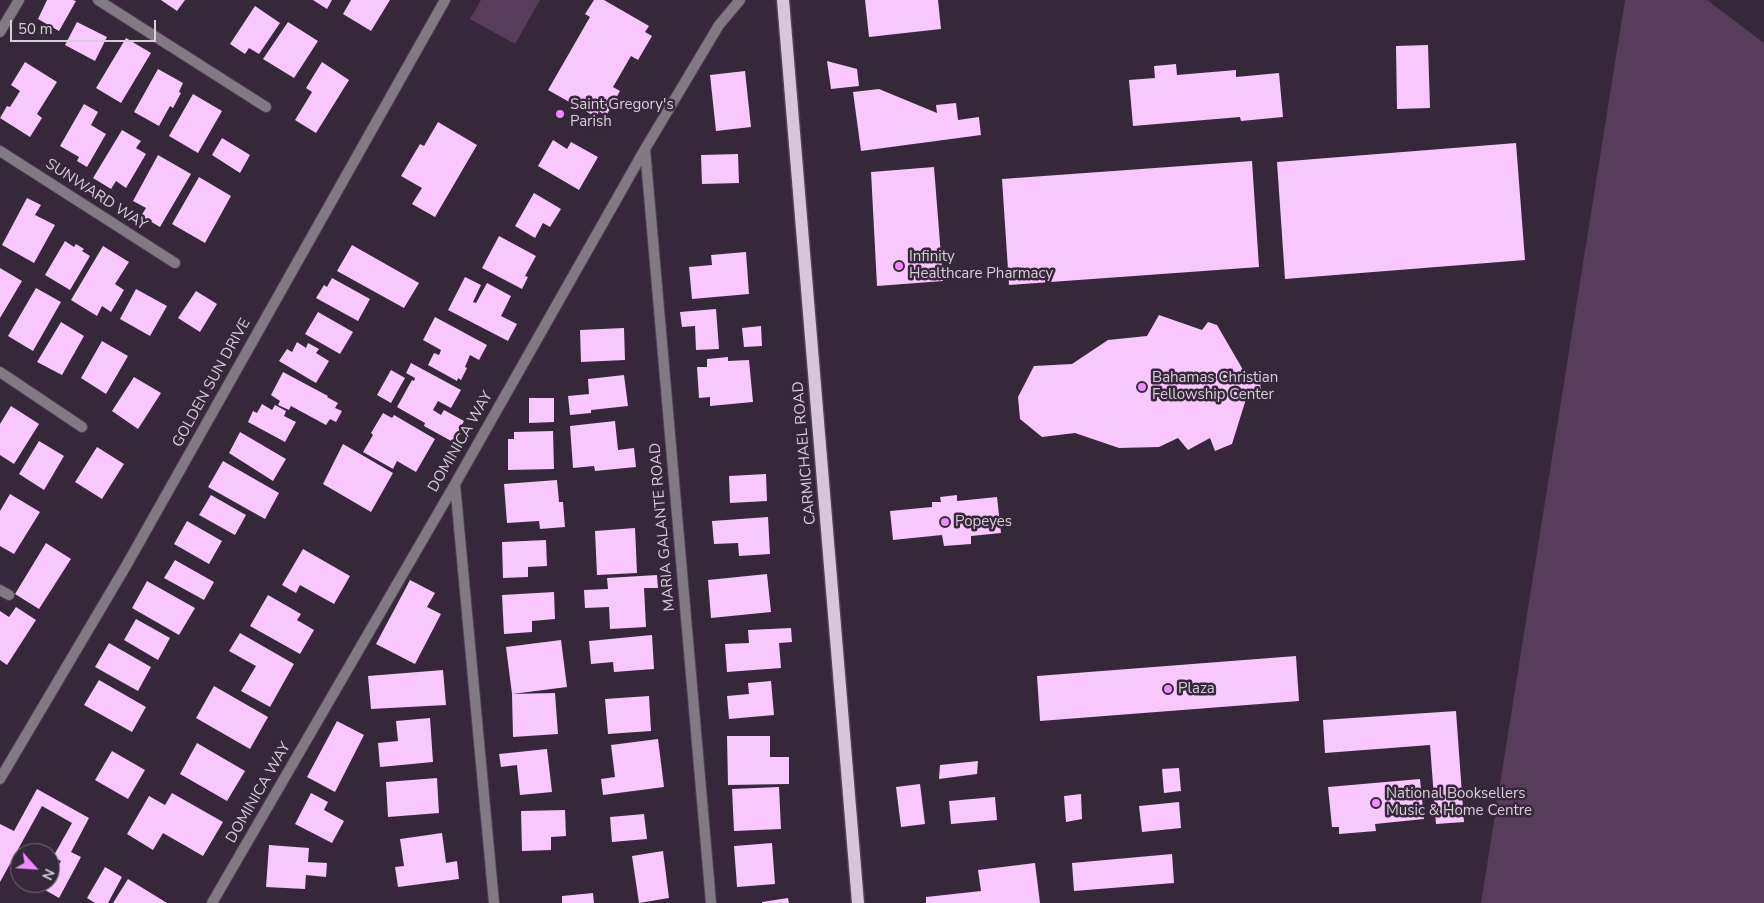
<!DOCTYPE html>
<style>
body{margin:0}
#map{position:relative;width:1764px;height:903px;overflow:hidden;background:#37273a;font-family:"Nunito Sans",sans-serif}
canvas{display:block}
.north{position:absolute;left:10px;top:843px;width:50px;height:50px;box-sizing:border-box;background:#37273a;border:1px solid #776a7a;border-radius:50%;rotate:116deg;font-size:14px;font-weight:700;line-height:20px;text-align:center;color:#d8ceda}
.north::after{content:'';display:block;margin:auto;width:18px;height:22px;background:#ec8cfb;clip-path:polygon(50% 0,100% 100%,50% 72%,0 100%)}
.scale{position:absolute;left:10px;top:20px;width:146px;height:22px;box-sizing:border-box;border:2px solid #d8ceda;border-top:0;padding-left:6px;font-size:15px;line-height:18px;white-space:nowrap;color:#d8ceda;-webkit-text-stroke:4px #37273a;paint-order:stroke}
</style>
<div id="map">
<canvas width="1764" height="903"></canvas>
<div class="north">N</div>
<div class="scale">50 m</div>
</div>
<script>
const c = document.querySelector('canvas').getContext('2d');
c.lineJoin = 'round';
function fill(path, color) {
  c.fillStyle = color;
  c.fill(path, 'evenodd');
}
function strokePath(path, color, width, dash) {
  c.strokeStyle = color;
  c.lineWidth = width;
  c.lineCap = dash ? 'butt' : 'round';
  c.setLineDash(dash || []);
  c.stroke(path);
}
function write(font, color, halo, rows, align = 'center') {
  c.font = font + ' "Nunito Sans",sans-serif';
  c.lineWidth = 5;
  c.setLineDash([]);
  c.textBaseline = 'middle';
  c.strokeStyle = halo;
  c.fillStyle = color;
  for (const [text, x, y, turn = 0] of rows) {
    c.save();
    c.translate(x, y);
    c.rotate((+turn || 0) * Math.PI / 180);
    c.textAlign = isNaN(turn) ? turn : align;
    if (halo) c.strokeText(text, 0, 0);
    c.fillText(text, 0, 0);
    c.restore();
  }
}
const green = new Path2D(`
 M 481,0 L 540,0 L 515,44 L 470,19 Z
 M 1625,0 L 1707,0 L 1764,43 L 1764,903 L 1481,903 Z`);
const building = new Path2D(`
 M 47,0 L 73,0 L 76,1 L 59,31 L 38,19 Z
 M 161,0 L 185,0 L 177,11 Z
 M 313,0 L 332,0 L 327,9 Z
 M 351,0 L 390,0 L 371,31 L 343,14 Z
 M 594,0 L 604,0 L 649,26 L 645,32 L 652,36 L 638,60 L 631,56 L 613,87 L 620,91 L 606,116 L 599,111 L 596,117 L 548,90 L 590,17 L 585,14 Z
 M 865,0 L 938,0 L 941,29 L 869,37 Z
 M 255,6 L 280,23 L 259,54 L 249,48 L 245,54 L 230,44 Z
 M 77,22 L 107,37 L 95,61 L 65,45 Z
 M 288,22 L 318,41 L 294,78 L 263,59 Z
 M 126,38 L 151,53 L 121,103 L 96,88 Z
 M 1428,45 L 1430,108 L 1397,109 L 1396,46 Z
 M 827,61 L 857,69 L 859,86 L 831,89 Z
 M 25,62 L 57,82 L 37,114 L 42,118 L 30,137 L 0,118 L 7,106 L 10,107 L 20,91 L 11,85 Z
 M 322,62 L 349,80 L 316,133 L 295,120 L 312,92 L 306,88 Z
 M 1176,64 L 1177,75 L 1236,70 L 1236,77 L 1279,73 L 1283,117 L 1241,121 L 1240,117 L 1133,126 L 1129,80 L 1155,78 L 1154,66 Z
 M 158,69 L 183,83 L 179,92 L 181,93 L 173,108 L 170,106 L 159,126 L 134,112 Z
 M 745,71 L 751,127 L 716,131 L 710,75 Z
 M 879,89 L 937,113 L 936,105 L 956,103 L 958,120 L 979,117 L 981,135 L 861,151 L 853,92 Z
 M 193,94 L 222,111 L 198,153 L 169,136 Z
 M 84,104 L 98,112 L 91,125 L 106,134 L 87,167 L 77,161 L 79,157 L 60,146 Z
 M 438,122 L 477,145 L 435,217 L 412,204 L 422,188 L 401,176 L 420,144 L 424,146 Z
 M 122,130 L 141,141 L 136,148 L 146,154 L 126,188 L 116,181 L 111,189 L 93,178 Z
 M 222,138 L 250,155 L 240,173 L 212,155 Z
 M 553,140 L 567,149 L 571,142 L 598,157 L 579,190 L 538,166 Z
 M 1516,143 L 1525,260 L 1285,279 L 1277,162 Z
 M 738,154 L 739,183 L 702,184 L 701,155 Z
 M 158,155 L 191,174 L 160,227 L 141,216 L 146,208 L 133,201 Z
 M 1252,161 L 1259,267 L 1009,285 L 1002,179 Z
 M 934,167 L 943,281 L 877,286 L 871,172 Z
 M 199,177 L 231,196 L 205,243 L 172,224 Z
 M 534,193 L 561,209 L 550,227 L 543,223 L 535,238 L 515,226 Z
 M 27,198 L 41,205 L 35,215 L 55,225 L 34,263 L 2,245 Z
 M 499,236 L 536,256 L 525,276 L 528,277 L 522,289 L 482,268 Z
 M 65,241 L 74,247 L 76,244 L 84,249 L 82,251 L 90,256 L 70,290 L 45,275 Z
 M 352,245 L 419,283 L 404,308 L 337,271 Z
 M 103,246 L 129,262 L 115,284 L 124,290 L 111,312 L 102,306 L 97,316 L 71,300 Z
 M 746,252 L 749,294 L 692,299 L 689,267 L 712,265 L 711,255 Z
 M 0,268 L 22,281 L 0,318 Z
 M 465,277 L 481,285 L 473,302 L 476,303 L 487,283 L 511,296 L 501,316 L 517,324 L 508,341 L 448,310 Z
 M 332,278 L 370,299 L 358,321 L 316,298 L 324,285 L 327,287 Z
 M 36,288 L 61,302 L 33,351 L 8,336 Z
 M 136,289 L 167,306 L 150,336 L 120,319 Z
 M 196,291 L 217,304 L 200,332 L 178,318 Z
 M 716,309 L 719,349 L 696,350 L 695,326 L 682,327 L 680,312 Z
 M 318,312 L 353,332 L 340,354 L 305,334 Z
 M 1159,315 L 1202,330 L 1208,322 L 1217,325 L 1246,375 L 1260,377 L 1261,397 L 1246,399 L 1232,444 L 1215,451 L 1210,438 L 1188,450 L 1178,438 L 1159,447 L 1119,448 L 1075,433 L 1042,437 L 1020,419 L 1018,397 L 1034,366 L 1072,364 L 1108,340 L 1147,336 Z
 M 435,317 L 487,345 L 479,360 L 470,355 L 465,367 L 467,368 L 461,380 L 458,378 L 457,381 L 428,365 L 434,353 L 439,355 L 441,350 L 423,340 Z
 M 61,322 L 84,336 L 62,375 L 37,362 Z
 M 761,326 L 762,346 L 744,347 L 742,328 Z
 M 624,328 L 625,360 L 581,362 L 580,330 Z
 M 102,341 L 128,356 L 106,394 L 81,378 Z
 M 297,342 L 306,348 L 308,343 L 319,349 L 316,353 L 329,361 L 316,383 L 279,361 L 287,349 L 292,352 Z
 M 728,357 L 728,361 L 749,360 L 753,402 L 710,406 L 710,397 L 699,398 L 697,367 L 707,367 L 707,359 Z
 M 411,363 L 461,390 L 451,408 L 438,401 L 433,410 L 441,415 L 444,410 L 464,421 L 453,442 L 424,426 L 425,423 L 397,407 L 412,380 L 414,381 L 415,378 L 406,373 Z
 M 391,370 L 405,378 L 391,403 L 377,395 Z
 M 283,372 L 328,396 L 327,397 L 338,403 L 335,408 L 342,411 L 336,422 L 330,419 L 326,425 L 291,406 L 289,410 L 278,405 L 280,401 L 271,395 Z
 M 624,375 L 628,406 L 591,410 L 591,413 L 570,415 L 568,396 L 589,394 L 588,379 Z
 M 134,377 L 161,393 L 138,429 L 112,411 Z
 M 529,398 L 554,398 L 554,422 L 529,423 Z
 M 262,404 L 272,410 L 275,405 L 286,411 L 284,416 L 296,422 L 285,442 L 248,422 L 253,411 L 257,413 Z
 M 11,406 L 39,424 L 14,464 L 0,455 L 0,424 Z
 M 383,413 L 392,418 L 394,415 L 435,439 L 416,472 L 397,461 L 393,469 L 363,452 L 373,435 L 371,433 Z
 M 615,421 L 618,450 L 634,448 L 636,467 L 595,471 L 594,466 L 573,468 L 570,426 Z
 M 553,431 L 554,469 L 508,470 L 508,439 L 514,439 L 514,432 Z
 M 240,432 L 286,459 L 273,481 L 229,453 Z
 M 39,441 L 64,456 L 44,490 L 19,474 Z
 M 343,444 L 393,473 L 371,512 L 323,484 Z
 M 97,447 L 124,464 L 102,499 L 75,482 Z
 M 223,461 L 279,493 L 265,519 L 208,487 Z
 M 766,474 L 767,501 L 730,503 L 729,476 Z
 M 557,480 L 559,502 L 563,502 L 565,527 L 540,529 L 539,521 L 507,523 L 504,484 Z
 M 10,494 L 40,512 L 14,554 L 0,546 L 0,511 Z
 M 211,495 L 246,515 L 235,535 L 199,515 Z
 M 957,495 L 957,501 L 997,497 L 1001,533 L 971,536 L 971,544 L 944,546 L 942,535 L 893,540 L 890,511 L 932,507 L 932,502 L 941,502 L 940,497 Z
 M 768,517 L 770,554 L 739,556 L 738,543 L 714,544 L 712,521 Z
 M 187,521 L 222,541 L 209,564 L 174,544 Z
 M 635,528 L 637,573 L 597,575 L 595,531 Z
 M 546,540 L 547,566 L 528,567 L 528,577 L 503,578 L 502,542 Z
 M 46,543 L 71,559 L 39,609 L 15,594 Z
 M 303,549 L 350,576 L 334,604 L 300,585 L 296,593 L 282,585 Z
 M 175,560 L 214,582 L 204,600 L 164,578 Z
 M 767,574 L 771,612 L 711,618 L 708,580 Z
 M 657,575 L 658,588 L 644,588 L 646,627 L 610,629 L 609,607 L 585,608 L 584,590 L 608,589 L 607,578 Z
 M 410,580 L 435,593 L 427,607 L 441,614 L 415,664 L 376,644 Z
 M 147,581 L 195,608 L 179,635 L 132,608 Z
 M 554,592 L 555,619 L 532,621 L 532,632 L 504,634 L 502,595 Z
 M 268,595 L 301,614 L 297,620 L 314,630 L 300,654 L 250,626 Z
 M 16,607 L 36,620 L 7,665 L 0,660 L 0,611 L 9,617 Z
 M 136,619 L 170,638 L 158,660 L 124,640 Z
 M 791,628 L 792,642 L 779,643 L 781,668 L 727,672 L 725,644 L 749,643 L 748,630 Z
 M 240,633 L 294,664 L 270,707 L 241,691 L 256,666 L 229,651 Z
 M 652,635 L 654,669 L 614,672 L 613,662 L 591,664 L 589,641 Z
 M 561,640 L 567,687 L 512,694 L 506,647 Z
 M 109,643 L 151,667 L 138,691 L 95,667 Z
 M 1296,656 L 1299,701 L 1040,721 L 1037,676 Z
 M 443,670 L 446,705 L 371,709 L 368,676 Z
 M 99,680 L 146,707 L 132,732 L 84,705 Z
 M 771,681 L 774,715 L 729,719 L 727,696 L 749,694 L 748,683 Z
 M 214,686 L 268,717 L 250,749 L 196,718 Z
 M 555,693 L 558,734 L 513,737 L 512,694 Z
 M 649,696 L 651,731 L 608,734 L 605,699 Z
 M 1456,711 L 1464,822 L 1436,824 L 1430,745 L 1325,753 L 1323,720 Z
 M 430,718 L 433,762 L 380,767 L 378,743 L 398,741 L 396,721 Z
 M 337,721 L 364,735 L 335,792 L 307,777 Z
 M 727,736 L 770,736 L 770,757 L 789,757 L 789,784 L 728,785 Z
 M 658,739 L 664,787 L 603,795 L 601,779 L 615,777 L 611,745 Z
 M 197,743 L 245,771 L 227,801 L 180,774 Z
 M 547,749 L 552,792 L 520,795 L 517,765 L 501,767 L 499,754 Z
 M 112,751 L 145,770 L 128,799 L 95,780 Z
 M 978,761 L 977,774 L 939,779 L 940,765 Z
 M 1179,768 L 1181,791 L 1164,793 L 1162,769 Z
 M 437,778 L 439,813 L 388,817 L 386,782 Z
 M 1420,779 L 1424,819 L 1375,824 L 1376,831 L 1339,834 L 1339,827 L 1332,827 L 1328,787 Z
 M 920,784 L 925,824 L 901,827 L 896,787 Z
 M 779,787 L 781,829 L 734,831 L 732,789 Z
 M 37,789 L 89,818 L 71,852 L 81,857 L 59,898 L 45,890 L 61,861 L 53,857 L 72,823 L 42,806 L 0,882 L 0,824 L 14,831 Z
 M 172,793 L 223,822 L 203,856 L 163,833 L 153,850 L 127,834 L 149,796 L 165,805 Z
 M 311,793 L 328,802 L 324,810 L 344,821 L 332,843 L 295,824 Z
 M 1081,794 L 1082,819 L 1066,822 L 1064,796 Z
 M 995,797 L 997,820 L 951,824 L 949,801 Z
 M 1179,802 L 1181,828 L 1142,832 L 1139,806 Z
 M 565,810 L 566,836 L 551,837 L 551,850 L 522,851 L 521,811 Z
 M 644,814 L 647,839 L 612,842 L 610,817 Z
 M 442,833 L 446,863 L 457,861 L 459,879 L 398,887 L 395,867 L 404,866 L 400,839 Z
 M 772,843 L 775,884 L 737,887 L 734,846 Z
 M 269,845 L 309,848 L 308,862 L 327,863 L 326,877 L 306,875 L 305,889 L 266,887 Z
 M 663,851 L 669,898 L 639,903 L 632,856 Z
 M 1172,854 L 1174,883 L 1074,891 L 1072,863 Z
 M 1035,863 L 1040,903 L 926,903 L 926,897 L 981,891 L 978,870 Z
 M 105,867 L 122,877 L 108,903 L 95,903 L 87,898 Z
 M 128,879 L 167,903 L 113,903 Z
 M 593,893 L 594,903 L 562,903 L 562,896 Z
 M 788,898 L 789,903 L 762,903 L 762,902 Z`);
const street = new Path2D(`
 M 98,0 L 266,107
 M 0,32 L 19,0
 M 645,149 L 711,903
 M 0,151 L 175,263
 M 0,372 L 82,427
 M 455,484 L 494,903
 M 0,590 L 9,595
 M 0,779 L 126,566 L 445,0
 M 212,903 L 455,484 L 645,149 L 719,25 L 740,0`);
const primary = new Path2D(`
 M 783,0 L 858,903`);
const markers = [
 [560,114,5,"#ec8cfb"],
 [899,266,5,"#ec8cfb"],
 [1142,387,5,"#ec8cfb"],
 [945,522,5,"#ec8cfb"],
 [1168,689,5,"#ec8cfb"],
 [1376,803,5,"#ec8cfb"]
];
const poiNames = [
 ["Saint Gregory's",570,105],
 ["Parish",570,122],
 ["Infinity",909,257],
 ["Healthcare Pharmacy",909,274],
 ["Bahamas Christian",1152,378],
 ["Fellowship Center",1152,395],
 ["Popeyes",955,522],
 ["Plaza",1178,689],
 ["National Booksellers",1386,794],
 ["Music & Home Centre",1386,811]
];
const streetNames = [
 ["SUNWARD WAY",96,195,33],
 ["GOLDEN SUN DRIVE",212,383,-61],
 ["DOMINICA WAY",461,442,-60],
 ["CARMICHAEL ROAD",805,453,-95],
 ["MARIA GALANTE ROAD",663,527,-95],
 ["DOMINICA WAY",259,793,-60]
];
fill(green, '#573c5c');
fill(building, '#f7c7fe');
strokePath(street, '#514254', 12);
strokePath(primary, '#514254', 15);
strokePath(street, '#827a83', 10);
strokePath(primary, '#d7c6da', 12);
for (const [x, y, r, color] of markers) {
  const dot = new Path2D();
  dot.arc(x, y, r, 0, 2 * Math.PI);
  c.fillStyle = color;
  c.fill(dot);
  strokePath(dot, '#37273a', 2);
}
write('15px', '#d8ceda', '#37273a', poiNames, 'left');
write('15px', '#d8ceda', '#37273a', streetNames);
</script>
